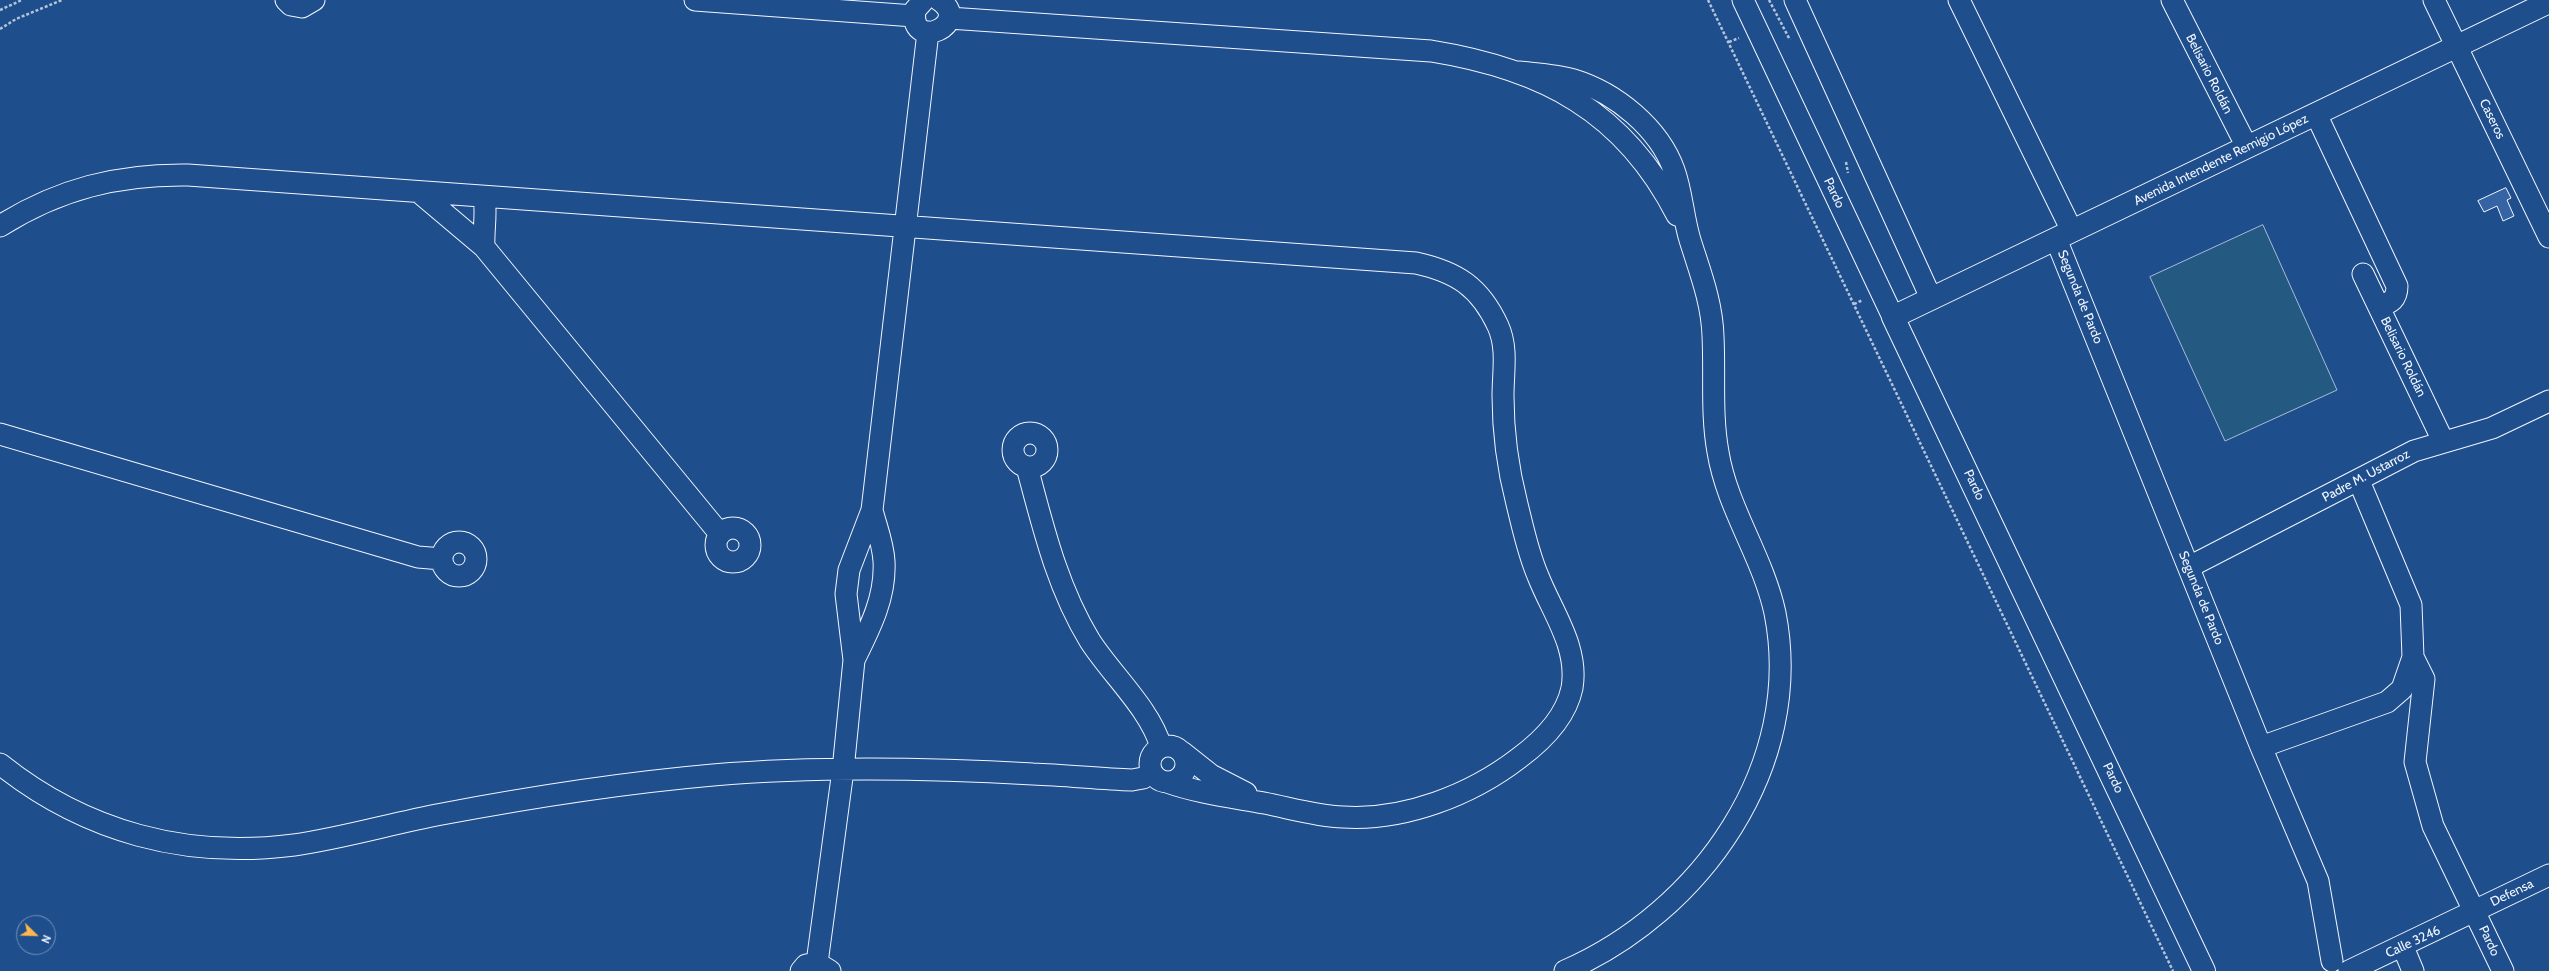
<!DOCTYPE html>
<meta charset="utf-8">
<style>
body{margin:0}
#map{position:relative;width:2549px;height:971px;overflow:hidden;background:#1f4e8c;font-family:Cabin,sans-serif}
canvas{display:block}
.north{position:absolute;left:16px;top:915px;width:40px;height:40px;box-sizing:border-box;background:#1f4e8c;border:1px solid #7391ba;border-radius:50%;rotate:113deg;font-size:11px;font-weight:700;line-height:16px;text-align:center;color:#f2f6ff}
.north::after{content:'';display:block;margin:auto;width:14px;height:18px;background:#ffb74d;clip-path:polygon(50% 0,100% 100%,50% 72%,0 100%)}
</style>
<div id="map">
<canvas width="2549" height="971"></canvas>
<div class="north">N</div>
</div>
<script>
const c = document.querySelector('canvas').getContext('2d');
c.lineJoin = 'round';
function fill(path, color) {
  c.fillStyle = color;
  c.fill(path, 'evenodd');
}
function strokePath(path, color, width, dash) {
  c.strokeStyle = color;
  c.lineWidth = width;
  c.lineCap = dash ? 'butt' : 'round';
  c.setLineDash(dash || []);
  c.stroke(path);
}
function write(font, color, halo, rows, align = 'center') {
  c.font = font + ' Cabin,sans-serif';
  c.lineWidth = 3;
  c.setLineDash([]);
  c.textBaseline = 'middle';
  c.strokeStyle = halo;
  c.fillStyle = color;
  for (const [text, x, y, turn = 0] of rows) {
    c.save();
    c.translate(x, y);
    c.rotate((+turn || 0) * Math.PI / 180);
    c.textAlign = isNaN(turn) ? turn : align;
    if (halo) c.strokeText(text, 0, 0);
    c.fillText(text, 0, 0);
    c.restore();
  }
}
const green = new Path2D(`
 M 2263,225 L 2337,390 L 2225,441 L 2150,277 Z`);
const building = new Path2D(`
 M 2506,188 L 2511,198 L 2507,200 L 2514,216 L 2503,221 L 2497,206 L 2484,212 L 2478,201 Z`);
const path = new Path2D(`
 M 1708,0 L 2173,971
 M 1769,0 L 1790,40
 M 0,10 L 22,0
 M 0,29 L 16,19 L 62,0
 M 1729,42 L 1739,38
 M 1846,162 L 1848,173
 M 1854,304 L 1863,300`);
const minor = new Path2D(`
 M 286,0 L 291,5 L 302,7 L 314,0
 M 695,0 L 914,16
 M 924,0 L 915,10 C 909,54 974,23 939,0
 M 1743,0 L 1893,317
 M 1795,0 L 1931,298
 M 1959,0 L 2072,231
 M 2172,0 L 2247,147
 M 2434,0 L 2549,237
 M 949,18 L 1431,51 C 1543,69 1624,111 1677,215
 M 1519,72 C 1537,74 1557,75 1574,80 C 1616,93 1659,128 1674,170 C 1682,192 1683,217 1690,240 C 1700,272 1712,302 1713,336 C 1715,375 1711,413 1718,452 C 1727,508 1763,557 1775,613 C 1805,765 1701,912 1565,971
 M 2316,114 L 2397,286 C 2397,299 2391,303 2379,306
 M 420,193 L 484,247 L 720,534
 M 484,197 C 487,214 483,230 484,247
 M 0,226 C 59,189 118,174 188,175 L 1416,263 C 1457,272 1480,287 1498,326 C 1508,348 1503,372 1503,396 C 1503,432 1508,469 1517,504 C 1523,528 1528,553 1538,576 C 1552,612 1579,647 1572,688 C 1566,717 1542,741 1519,758 C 1471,795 1404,821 1343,817 C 1316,816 1290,808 1264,803 C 1231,797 1198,793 1167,782
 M 2056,239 L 2261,747 L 2318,881 L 2332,961
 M 2363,274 L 2443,441
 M1013 450a17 17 0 1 1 34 0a17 17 0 1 1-34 0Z
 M 0,434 L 418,557 L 442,559
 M 1027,467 C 1043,527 1057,587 1090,641 C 1112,675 1150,709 1161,747
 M716 545a17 17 0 1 1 34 0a17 17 0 1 1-34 0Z
 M442 559a17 17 0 1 1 34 0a17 17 0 1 1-34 0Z
 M 2189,567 L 2414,451 L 2492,428 L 2549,401
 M 2413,657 L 2424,679 L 2415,762 L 2433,826 L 2503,971
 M 854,660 C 870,628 886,597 884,561 C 883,543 876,526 872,510
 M1150 764a18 18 0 1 1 36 0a18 18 0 1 1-36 0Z
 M 2261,747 L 2387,702 L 2402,689 L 2413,657 L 2411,605 L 2359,481
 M 1182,752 L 1211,775 L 1246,793
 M 0,764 C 85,832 186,859 294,845 C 344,838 393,823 442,814 C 532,797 622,783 713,775 C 819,766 927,768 1033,774 C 1066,775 1099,779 1132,780 L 1143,778 L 1151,773
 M 2403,947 L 2413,971
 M 817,963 L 843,770 L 854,660 L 846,594 L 849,570 L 872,510 L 928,32
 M 801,971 L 806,965 L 817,963 L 830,971
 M 2349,971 L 2549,875`);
const major = new Path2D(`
 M 2204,971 L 1893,317 L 2549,2`);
const streetNames = [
 ["Belisario Roldán",2209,74,63],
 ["Caseros",2492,119,64],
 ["Avenida Intendente Remigio López",2221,160,-26],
 ["Pardo",1834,193,65],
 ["Segunda de Pardo",2080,297,68],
 ["Belisario Roldán",2403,357,64],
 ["Padre M. Ustarroz",2366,476,-28],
 ["Pardo",1974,485,65],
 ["Segunda de Pardo",2201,598,68],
 ["Pardo",2113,778,65],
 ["Defensa",2512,893,-26],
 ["Pardo",2489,941,65],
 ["Calle 3246",2413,942,-25]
];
fill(green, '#245a82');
strokePath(green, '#a8bbd7', 1);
fill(building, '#3563a3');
strokePath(building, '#f2f6ff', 1);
strokePath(minor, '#f2f6ff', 23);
strokePath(major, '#f2f6ff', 24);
strokePath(path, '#b3c4dc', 2.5, [3, 2]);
strokePath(minor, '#1f4e8c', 21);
strokePath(major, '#1f4e8c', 22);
write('13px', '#f2f6ff', '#1f4e8c', streetNames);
</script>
